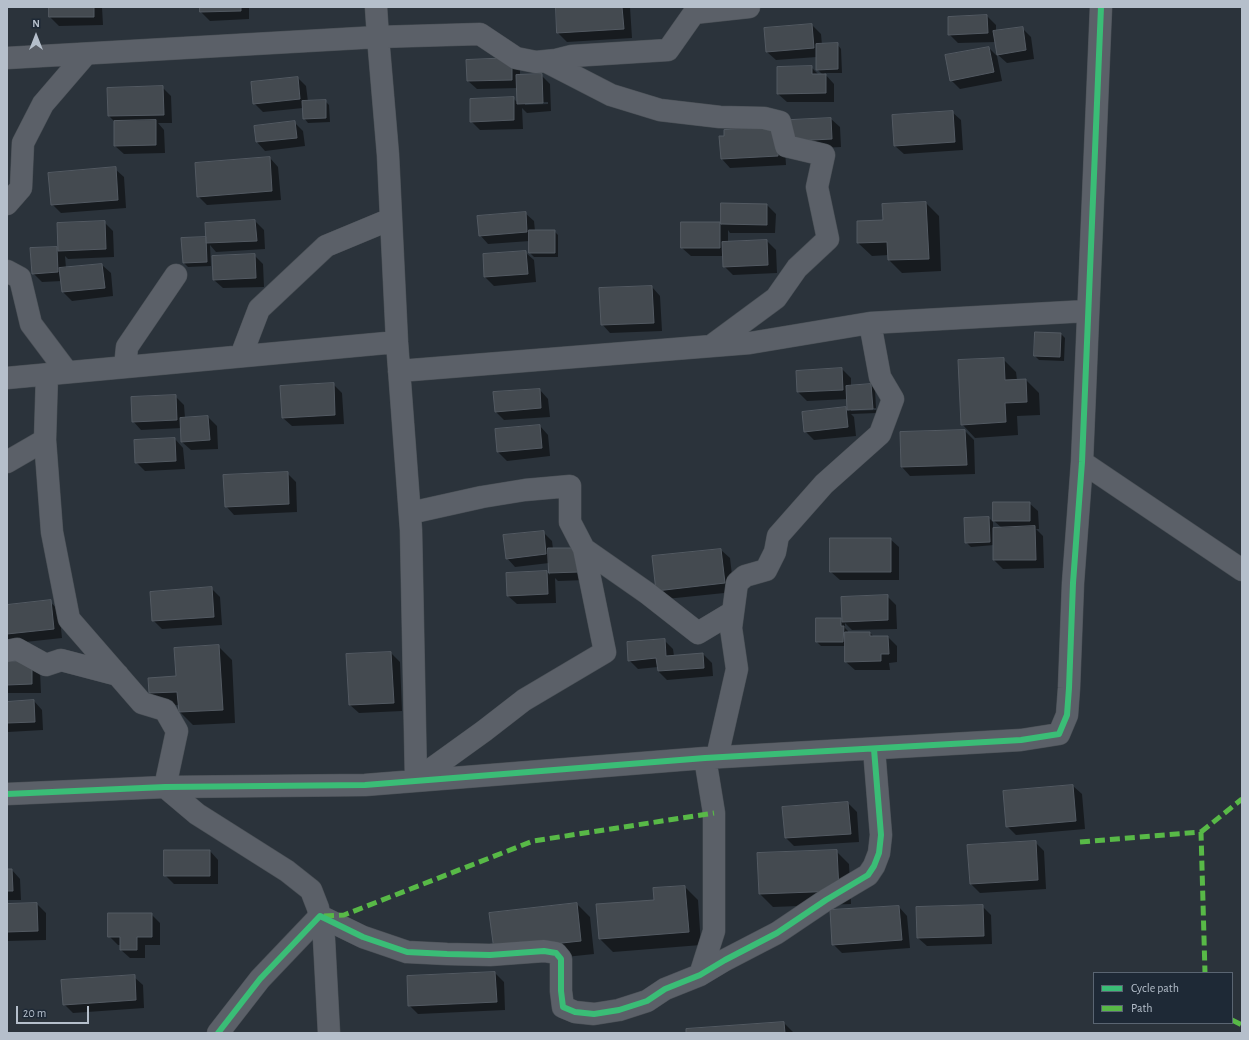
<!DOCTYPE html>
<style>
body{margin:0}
#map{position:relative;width:1249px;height:1040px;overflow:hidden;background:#2b333b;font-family:"Alegreya Sans",sans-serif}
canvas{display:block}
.frame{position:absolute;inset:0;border:8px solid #b5bfcb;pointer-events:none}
.legend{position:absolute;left:1093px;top:972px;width:140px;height:52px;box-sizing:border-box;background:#1e2936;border:1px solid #5a6572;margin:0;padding:5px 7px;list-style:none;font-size:12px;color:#b5bfcb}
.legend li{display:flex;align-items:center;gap:8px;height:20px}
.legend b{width:20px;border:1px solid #5a6572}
.north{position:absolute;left:16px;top:16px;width:40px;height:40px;-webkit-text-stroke:3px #1e2936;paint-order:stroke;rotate:0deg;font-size:11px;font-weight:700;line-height:16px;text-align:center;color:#b5bfcb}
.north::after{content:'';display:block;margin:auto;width:14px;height:18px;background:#b5bfcb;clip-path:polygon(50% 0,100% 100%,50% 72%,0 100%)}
.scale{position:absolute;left:16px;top:1006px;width:73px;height:18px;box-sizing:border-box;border:2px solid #b5bfcb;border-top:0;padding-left:5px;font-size:12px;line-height:14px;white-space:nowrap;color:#b5bfcb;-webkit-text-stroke:3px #1e2936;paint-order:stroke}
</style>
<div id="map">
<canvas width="1249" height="1040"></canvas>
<div class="frame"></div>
<ul class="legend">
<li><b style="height:5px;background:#3abd76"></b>Cycle path</li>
<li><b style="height:5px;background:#58b947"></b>Path</li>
</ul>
<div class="north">N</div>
<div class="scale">20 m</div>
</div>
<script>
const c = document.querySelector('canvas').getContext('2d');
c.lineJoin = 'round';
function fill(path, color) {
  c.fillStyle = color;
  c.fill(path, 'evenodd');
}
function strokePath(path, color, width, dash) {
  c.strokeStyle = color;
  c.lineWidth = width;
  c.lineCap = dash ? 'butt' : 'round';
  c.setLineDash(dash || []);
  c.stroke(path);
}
const shadow = new Path2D(`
 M 50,7 L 102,7 L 103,25 L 59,26 L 50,17 Z
 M 201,7 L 249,7 L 249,19 L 210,21 L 201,12 Z
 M 557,7 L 630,7 L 632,38 L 567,42 L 558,33 Z
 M 987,16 L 996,25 L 996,32 L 1022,28 L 1031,37 L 1034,59 L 1007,63 L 998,55 L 996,42 L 958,43 L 949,34 Z
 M 812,25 L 821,34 L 822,45 L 837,44 L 841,49 L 842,73 L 824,73 L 834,84 L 834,102 L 787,102 L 778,94 L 811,67 L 819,75 L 823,75 L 817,69 L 817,57 L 776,60 L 767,52 L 765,29 Z
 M 989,48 L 997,56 L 1002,81 L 960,89 L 951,80 Z
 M 467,61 L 520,68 L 520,76 L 541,75 L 550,84 L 551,111 L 527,113 L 522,108 L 523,129 L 480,130 L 471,121 L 513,98 L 518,103 L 518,88 L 477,89 L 468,81 ZM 548,102 L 548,104 L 525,105 L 525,103 Z
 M 298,78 L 306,86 L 308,102 L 325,101 L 329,105 L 330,122 L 308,123 L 304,118 L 303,108 L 263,112 L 254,103 Z
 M 162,87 L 171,96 L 172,123 L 158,123 L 164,130 L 165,153 L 124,154 L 115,146 L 115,122 L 109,116 Z
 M 952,112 L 961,120 L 963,150 L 904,154 L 895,146 Z
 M 831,119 L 840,127 L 841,147 L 802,149 L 794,140 Z
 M 294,122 L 303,131 L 305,146 L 265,151 L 257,142 Z
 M 784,136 L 786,165 L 730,168 L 722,159 L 725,137 Z
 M 270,158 L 278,167 L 281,200 L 207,205 L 198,196 Z
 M 115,169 L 124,177 L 126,208 L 61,213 L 52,204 Z
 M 926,203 L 939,216 L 941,271 L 902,273 L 889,260 L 889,255 L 872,256 L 858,243 L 884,221 Z
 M 722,204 L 767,205 L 776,214 L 775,233 L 730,233 L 728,230 L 728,243 L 767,241 L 776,250 L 777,273 L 733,275 L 724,266 L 724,256 L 691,256 L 682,248 L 719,223 L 722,225 Z
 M 525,213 L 534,221 L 535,231 L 554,231 L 558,235 L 558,257 L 534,257 L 530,253 L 530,241 L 488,244 L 480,235 Z
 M 255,221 L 264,230 L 265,249 L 216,252 L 210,245 L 211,266 L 188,267 L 184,263 L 205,238 Z
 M 104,222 L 113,231 L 114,257 L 68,259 L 65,256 L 66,268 L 102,265 L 111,273 L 113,296 L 72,301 L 63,292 L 62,281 L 42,282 L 33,273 L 56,248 L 59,251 Z
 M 525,252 L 534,260 L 536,282 L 494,286 L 485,277 L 484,255 Z
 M 254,255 L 263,264 L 264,287 L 223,288 L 214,280 Z
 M 652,287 L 660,296 L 662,331 L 610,333 L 602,324 Z
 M 1061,334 L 1065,338 L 1064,361 L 1039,360 L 1035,356 Z
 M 1003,359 L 1016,372 L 1017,380 L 1026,380 L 1039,393 L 1040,415 L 1017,416 L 1018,435 L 975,438 L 962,424 Z
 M 842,369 L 851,378 L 851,386 L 871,385 L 875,389 L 876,408 L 851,409 L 851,411 L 876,410 L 877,413 L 851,414 L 854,417 L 856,436 L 814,440 L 805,431 L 846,408 L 849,411 L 848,399 L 807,401 L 798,392 L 797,372 Z
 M 333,384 L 342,393 L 344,424 L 292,426 L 283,418 Z
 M 540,390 L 548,399 L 550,417 L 504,420 L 496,412 Z
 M 175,396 L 184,405 L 185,418 L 208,417 L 217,426 L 218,449 L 191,450 L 182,442 L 182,428 L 141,430 L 133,421 Z
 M 540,426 L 548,435 L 550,456 L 507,461 L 498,452 L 496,430 Z
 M 965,431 L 974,440 L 975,474 L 910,476 L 902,467 L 901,433 Z
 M 175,439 L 183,448 L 185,469 L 145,471 L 136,462 Z
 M 287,473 L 296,482 L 297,512 L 234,515 L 226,506 Z
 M 1029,503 L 1038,511 L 1039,529 L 1036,529 L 1043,536 L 1044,568 L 1003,569 L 994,560 L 994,545 L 971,547 L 966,542 L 989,518 L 993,522 L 993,528 L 1002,528 L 994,521 Z
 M 543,532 L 552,541 L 553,549 L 587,580 L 558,581 L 555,578 L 556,603 L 517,604 L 508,596 L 547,572 L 550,575 L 549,563 L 515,567 L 507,558 Z
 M 890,539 L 899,547 L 899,580 L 840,580 L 831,572 Z
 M 721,550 L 730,558 L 734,592 L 666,599 L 657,590 L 653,557 Z
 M 211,588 L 220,597 L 222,625 L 162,629 L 153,620 Z
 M 887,596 L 896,605 L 897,629 L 852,630 L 845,623 L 845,628 L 848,631 L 848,633 L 870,633 L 874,637 L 888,637 L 897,646 L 897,662 L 889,663 L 890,670 L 855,670 L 846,662 L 846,646 L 821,646 L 817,642 L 817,619 L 841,619 L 843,622 Z
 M 50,602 L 59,610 L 62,638 L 7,644 L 7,606 Z
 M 664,640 L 673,649 L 674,656 L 703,654 L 712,663 L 713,676 L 667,680 L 658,671 L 658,667 L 638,669 L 629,660 Z
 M 218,646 L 232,660 L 235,723 L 193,725 L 180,712 L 179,705 L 163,706 L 150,693 L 177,677 Z
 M 391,653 L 400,662 L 402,711 L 359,713 L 350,705 Z
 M 7,663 L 40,671 L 41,693 L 7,693 Z
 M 34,701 L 42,710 L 43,730 L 8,732 L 7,703 Z
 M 1073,786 L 1082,794 L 1085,829 L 1016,835 L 1007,826 Z
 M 848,803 L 857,812 L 859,842 L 794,846 L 786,838 Z
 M 1035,842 L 1044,851 L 1046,889 L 980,893 L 971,884 Z
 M 210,851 L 218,860 L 218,884 L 174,884 L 165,875 Z
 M 836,851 L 849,864 L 851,904 L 773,907 L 760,894 L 758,854 Z
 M 7,870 L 12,870 L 20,879 L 21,900 L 7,900 Z
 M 685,887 L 698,900 L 701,945 L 613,952 L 600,939 L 655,901 Z
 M 37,904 L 46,913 L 46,940 L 7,941 L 7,905 Z
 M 577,904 L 590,917 L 594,954 L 508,963 Z
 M 982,906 L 991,915 L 992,944 L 927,946 L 918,938 Z
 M 899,907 L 907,916 L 910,948 L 842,953 L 833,944 Z
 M 151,914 L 160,923 L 160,945 L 145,945 L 145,958 L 130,958 L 121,950 L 121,945 L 118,945 L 109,936 Z
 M 495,973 L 504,982 L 505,1010 L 418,1014 L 409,1005 Z
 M 134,977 L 143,985 L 144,1008 L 73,1013 L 64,1004 Z
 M 784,1023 L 794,1033 L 687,1033 Z`);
const building = new Path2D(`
 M 49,7 L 94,7 L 94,17 L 49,17 Z
 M 200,7 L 241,7 L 241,11 L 200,12 Z
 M 556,7 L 622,7 L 624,29 L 557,33 Z
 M 987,15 L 988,33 L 948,35 L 948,17 Z
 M 812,24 L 814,48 L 766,52 L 764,28 Z
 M 1023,27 L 1026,50 L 997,55 L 993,31 Z
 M 838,43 L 838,69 L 816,70 L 816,44 Z
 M 989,47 L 994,72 L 950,81 L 945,55 Z
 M 512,58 L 512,80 L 467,81 L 466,60 Z
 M 812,66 L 812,74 L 826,74 L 826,93 L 777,94 L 777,67 Z
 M 542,74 L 543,103 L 517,104 L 516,75 Z
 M 298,77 L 300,99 L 253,104 L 251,82 Z
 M 163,86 L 164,115 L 108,116 L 107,88 Z
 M 514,97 L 514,120 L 470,122 L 470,99 Z
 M 326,100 L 326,118 L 303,119 L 302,101 Z
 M 953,111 L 955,142 L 894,146 L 892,115 Z
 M 831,118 L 832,139 L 793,141 L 791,120 Z
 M 156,120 L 156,145 L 114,146 L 114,121 Z
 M 295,121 L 297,138 L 256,142 L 254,126 Z
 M 776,127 L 778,156 L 721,159 L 719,136 L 724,136 L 724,130 Z
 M 270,157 L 272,191 L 197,197 L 195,163 Z
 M 116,167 L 118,200 L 51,205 L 48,173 Z
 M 926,202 L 929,259 L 888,260 L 887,242 L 857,243 L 857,221 L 883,220 L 882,204 Z
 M 721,203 L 767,204 L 767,225 L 721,224 Z
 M 526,212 L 527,232 L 479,236 L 477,216 Z
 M 255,220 L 257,241 L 206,243 L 205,223 Z
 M 105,221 L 106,249 L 58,251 L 57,223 Z
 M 681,222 L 720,222 L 720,248 L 681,248 Z
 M 529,230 L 555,230 L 555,253 L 529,253 Z
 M 206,237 L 207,262 L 183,263 L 181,238 Z
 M 767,240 L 768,265 L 723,267 L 722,242 Z
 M 57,247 L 58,272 L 32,274 L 30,248 Z
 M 526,251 L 528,274 L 484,277 L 483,254 Z
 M 255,254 L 256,278 L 213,280 L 212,256 Z
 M 102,264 L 105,288 L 62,292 L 59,268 Z
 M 652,286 L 654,323 L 601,325 L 599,288 Z
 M 1035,332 L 1061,333 L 1060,357 L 1034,356 Z
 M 1004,358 L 1005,380 L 1026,379 L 1027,402 L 1005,403 L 1006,422 L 961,425 L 958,360 Z
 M 842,368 L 843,390 L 797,392 L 796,371 Z
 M 334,383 L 335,415 L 282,418 L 280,386 Z
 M 871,384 L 873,409 L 847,410 L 846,386 Z
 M 540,389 L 541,408 L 495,412 L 493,392 Z
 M 176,395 L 177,420 L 132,422 L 131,397 Z
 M 846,407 L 848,427 L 804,432 L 802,412 Z
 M 208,416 L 210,440 L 181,442 L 180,418 Z
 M 540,425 L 542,448 L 497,452 L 495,429 Z
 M 965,430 L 967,465 L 901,467 L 900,432 Z
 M 175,438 L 176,461 L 135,463 L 134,440 Z
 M 288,472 L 289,504 L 225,507 L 223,475 Z
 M 993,502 L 1030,502 L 1030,521 L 993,521 Z
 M 989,517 L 990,542 L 965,543 L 964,518 Z
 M 1035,526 L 1036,560 L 993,560 L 993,528 Z
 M 544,531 L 546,554 L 506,559 L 503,535 Z
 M 830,538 L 891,538 L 891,572 L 830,572 Z
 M 548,548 L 578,548 L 579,572 L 549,573 Z
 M 721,549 L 725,583 L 656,591 L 652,556 Z
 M 547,571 L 548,594 L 507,596 L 506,573 Z
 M 212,587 L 214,617 L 152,621 L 150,592 Z
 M 888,595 L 888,620 L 842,622 L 841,597 Z
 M 51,600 L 54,629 L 7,634 L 7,605 Z
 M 816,618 L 841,618 L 841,626 L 844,626 L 843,642 L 816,642 Z
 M 845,632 L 870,632 L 870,636 L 888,636 L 889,654 L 881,654 L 881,661 L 845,662 Z
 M 665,639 L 666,656 L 703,653 L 704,668 L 658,671 L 656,658 L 628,661 L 627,642 Z
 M 219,645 L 223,710 L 179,712 L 177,692 L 149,693 L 148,678 L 176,676 L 174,648 Z
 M 391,652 L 394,703 L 349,705 L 346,654 Z
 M 32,661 L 32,684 L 7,685 L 7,662 Z
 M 34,700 L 35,722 L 7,723 L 7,702 Z
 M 1073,785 L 1076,821 L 1006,827 L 1003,791 Z
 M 848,802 L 851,834 L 785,838 L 782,807 Z
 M 1036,841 L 1038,880 L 970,884 L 967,845 Z
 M 164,850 L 210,850 L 210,876 L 164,876 Z
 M 837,850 L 839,891 L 759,894 L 757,853 Z
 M 7,869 L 12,869 L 13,891 L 7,891 Z
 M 685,886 L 689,932 L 599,939 L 596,904 L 654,900 L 653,888 Z
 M 37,903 L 38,931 L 7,932 L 7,904 Z
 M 577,903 L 581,941 L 494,950 L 489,913 Z
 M 983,905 L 984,936 L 917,938 L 916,907 Z
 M 899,906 L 902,940 L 832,945 L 830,910 Z
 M 108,913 L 152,913 L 152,937 L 137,937 L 137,950 L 120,950 L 120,937 L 108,937 Z
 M 495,972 L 497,1002 L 408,1006 L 407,976 Z
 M 135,975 L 136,1000 L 63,1005 L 61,980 Z
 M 784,1022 L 785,1033 L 686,1033 L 686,1029 Z`);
const street = new Path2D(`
 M 376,7 L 378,37 L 388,155 L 397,342 L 411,530 L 416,780
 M 7,58 L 378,37 L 480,34 L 516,58 L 536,62 L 556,60 L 572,56 L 668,50 L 694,13 L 749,7
 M 545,61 L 611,95 L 660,110 L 720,117 L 764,118 L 780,122 L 786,146 L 824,155 L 817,187 L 828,239 L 797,268 L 776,298 L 711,346
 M 7,204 L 21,188 L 23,143 L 43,104 L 86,54
 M 7,271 L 20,278 L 31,324 L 67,372
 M 241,356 L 259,309 L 326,246 L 391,219
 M 125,367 L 127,347 L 176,275
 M 399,371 L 750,343 L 870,323 L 1087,311
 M 7,378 L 397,342
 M 45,440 L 52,532 L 69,619 L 142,703 L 165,710 L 177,731 L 165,787 L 197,814 L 287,871 L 311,890 L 318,908 L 324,939 L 329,1033
 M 7,462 L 45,440 L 47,374
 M 1082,462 L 1242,570
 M 410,513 L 482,497 L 525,490 L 570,486 L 570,522 L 584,549 L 605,652 L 524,700 L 484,731 L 416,780
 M 584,549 L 647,593 L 698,633 L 733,612
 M 7,651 L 17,649 L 46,665 L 61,660 L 118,675
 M 717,757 L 737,669 L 731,628 L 737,583 L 745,576 L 766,570 L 775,552 L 778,536 L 824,484 L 880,434 L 893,399 L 880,377 L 870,323
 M 7,794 L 165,787 L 365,785 L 705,758 L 1021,740 L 1059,734 L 1067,715 L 1069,688 L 1073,583 L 1082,462 L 1101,7
 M 700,975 L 714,931 L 714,813 L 705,758
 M 218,1033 L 260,979 L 320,916 L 363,937 L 407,952 L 447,954 L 490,955 L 544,951 L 556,953 L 561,959 L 561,991 L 563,1007 L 575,1012 L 594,1014 L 619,1010 L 647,1001 L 665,989 L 700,975 L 725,960 L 777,933 L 826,900 L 868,875 L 874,866 L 879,853 L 881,835 L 874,749`);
const quiet = new Path2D(`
 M 1201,832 L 1242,799
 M 1080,842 L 1201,832 L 1205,973
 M 324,916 L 344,915 L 533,841 L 714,813
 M 1232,1020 L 1242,1025`);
const cycleway = new Path2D(`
 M 7,794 L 165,787 L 365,785 L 705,758 L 1021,740 L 1059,734 L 1067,715 L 1069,688 L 1073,583 L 1082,462 L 1101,7
 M 218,1033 L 260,979 L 320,916 L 363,937 L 407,952 L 447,954 L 490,955 L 544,951 L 556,953 L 561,959 L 561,991 L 563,1007 L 575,1012 L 594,1014 L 619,1010 L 647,1001 L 665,989 L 700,975 L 725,960 L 777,933 L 826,900 L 868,875 L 874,866 L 879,853 L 881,835 L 874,749`);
fill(shadow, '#0007');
fill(building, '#444a50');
strokePath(building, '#535a62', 1);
strokePath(street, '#494f55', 23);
strokePath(street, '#5b6068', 22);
strokePath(quiet, '#58b947', 5, [10, 5]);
strokePath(cycleway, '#3abd76', 6);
</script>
